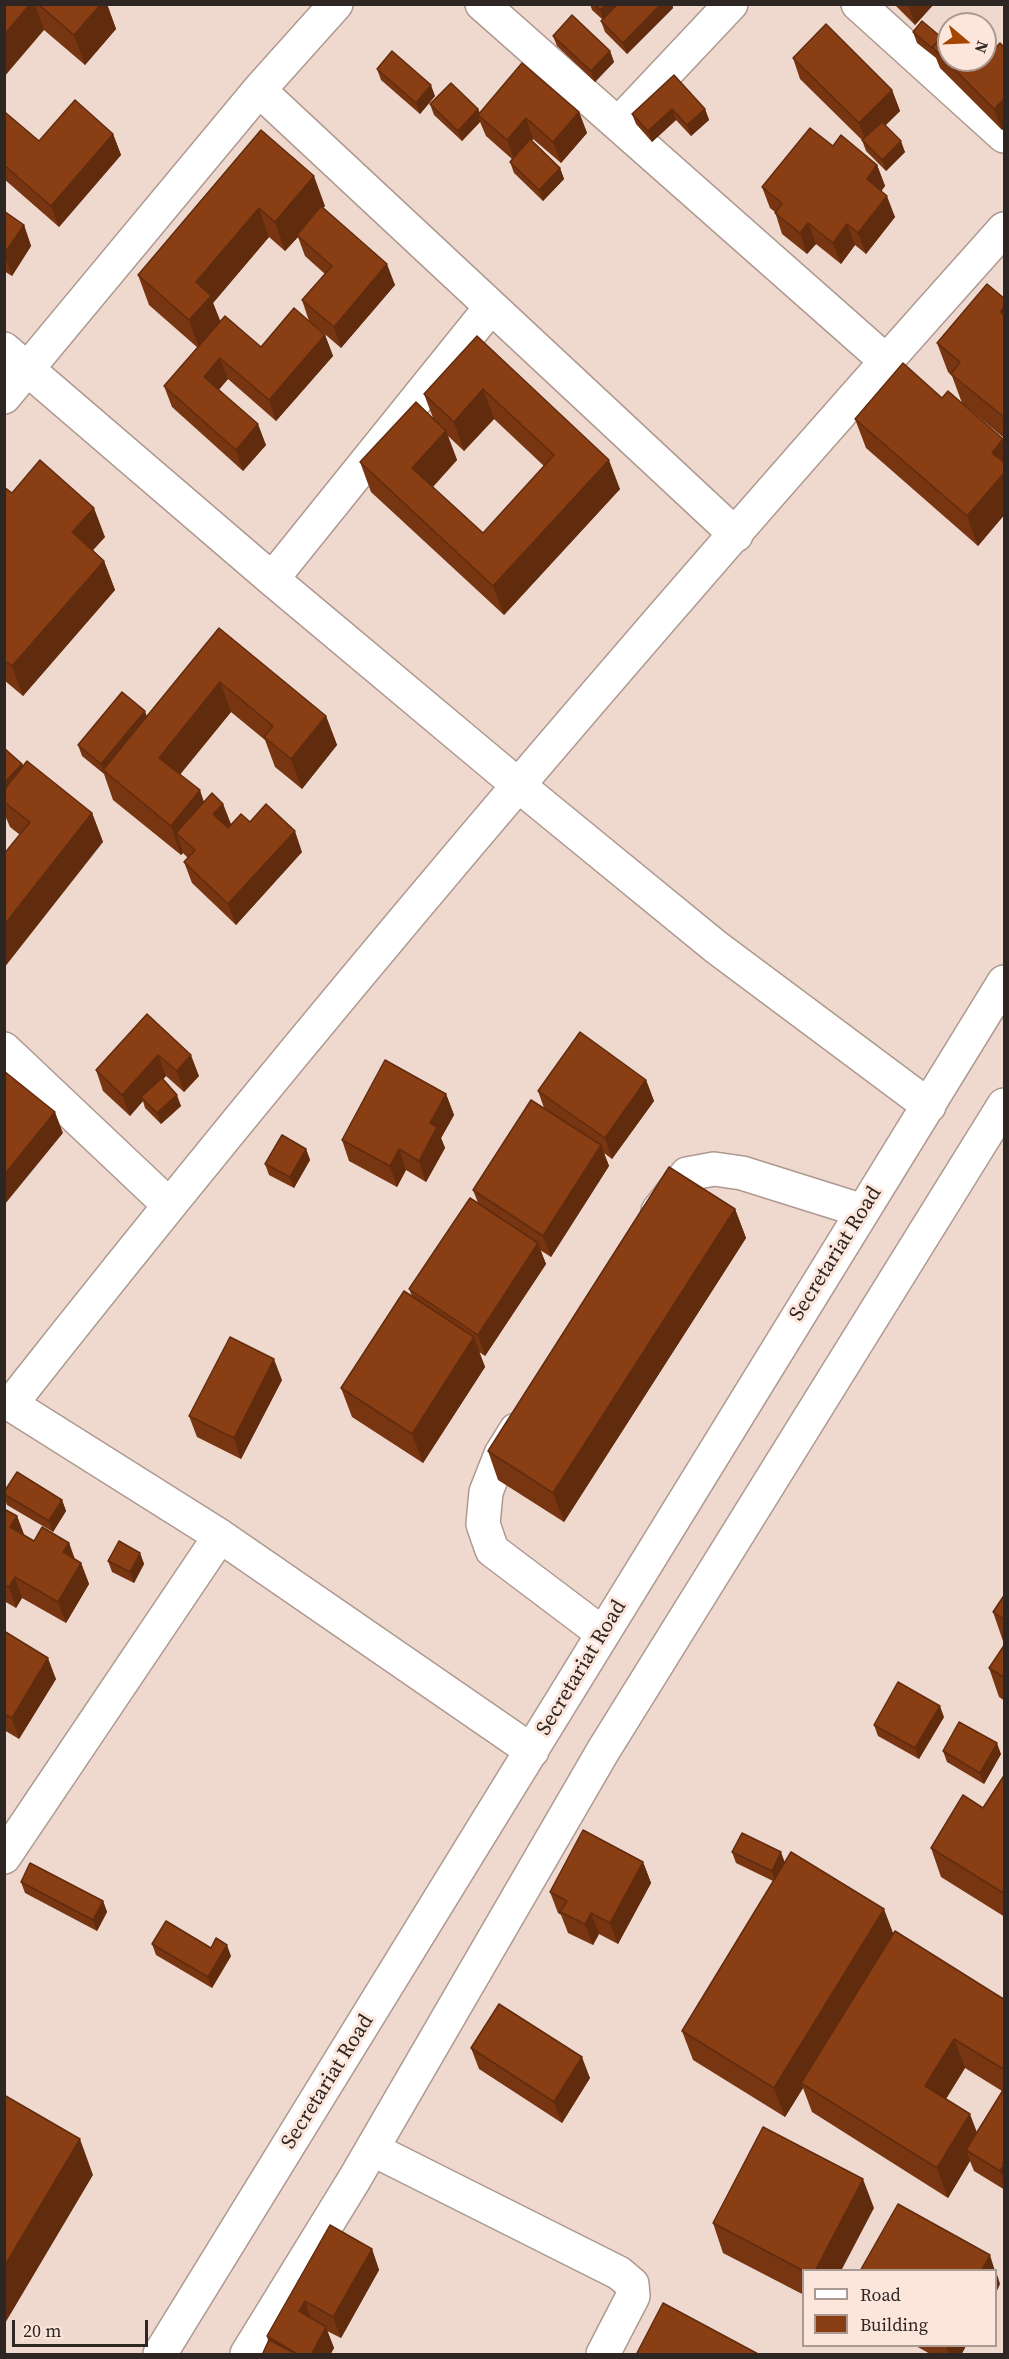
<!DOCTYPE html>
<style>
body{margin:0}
#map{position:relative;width:1009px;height:2359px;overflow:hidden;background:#efd9cf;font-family:"Source Serif 4",serif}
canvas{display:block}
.frame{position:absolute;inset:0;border:6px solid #2e2622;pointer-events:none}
.legend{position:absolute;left:802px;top:2269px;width:195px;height:78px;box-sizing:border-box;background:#fce6dc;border:2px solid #aa9992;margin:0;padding:8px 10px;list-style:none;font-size:18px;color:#2e2622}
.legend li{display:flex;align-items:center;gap:12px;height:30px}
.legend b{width:30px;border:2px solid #aa9992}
.north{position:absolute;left:937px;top:12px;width:60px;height:60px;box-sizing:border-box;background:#fce6dc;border:2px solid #aa9992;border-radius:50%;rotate:109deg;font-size:16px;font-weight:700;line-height:24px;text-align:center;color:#2e2622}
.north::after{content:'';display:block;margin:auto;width:21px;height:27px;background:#a64401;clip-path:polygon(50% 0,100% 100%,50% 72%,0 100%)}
.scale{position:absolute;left:12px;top:2320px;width:136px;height:27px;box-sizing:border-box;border:3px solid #2e2622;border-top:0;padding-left:8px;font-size:18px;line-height:21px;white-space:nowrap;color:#2e2622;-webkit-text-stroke:4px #fce6dc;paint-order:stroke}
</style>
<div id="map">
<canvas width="1009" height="2359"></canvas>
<div class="frame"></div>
<ul class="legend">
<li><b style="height:8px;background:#fff"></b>Road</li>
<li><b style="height:16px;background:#8a3e14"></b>Building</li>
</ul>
<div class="north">N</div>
<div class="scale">20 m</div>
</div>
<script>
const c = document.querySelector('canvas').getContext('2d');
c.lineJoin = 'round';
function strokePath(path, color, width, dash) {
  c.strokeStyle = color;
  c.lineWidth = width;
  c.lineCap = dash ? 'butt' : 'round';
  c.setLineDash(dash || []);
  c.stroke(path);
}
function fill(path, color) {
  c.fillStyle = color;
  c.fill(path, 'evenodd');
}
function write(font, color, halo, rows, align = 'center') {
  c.font = font + ' "Source Serif 4",serif';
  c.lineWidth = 6;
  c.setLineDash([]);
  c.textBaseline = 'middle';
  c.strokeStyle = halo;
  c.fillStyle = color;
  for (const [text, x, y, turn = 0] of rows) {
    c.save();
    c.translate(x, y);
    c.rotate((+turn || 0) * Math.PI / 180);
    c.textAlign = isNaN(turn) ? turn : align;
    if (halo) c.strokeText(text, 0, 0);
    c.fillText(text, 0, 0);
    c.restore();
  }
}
const minor = new Path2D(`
 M 482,4 L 886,361
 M 858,4 L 1004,136
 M 259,90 L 736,535
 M 618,124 L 731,4
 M 4,349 L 272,579 L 518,785 L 716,947 L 929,1106
 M 4,397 L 259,90 L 336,4
 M 272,579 L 491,307
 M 4,1049 L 168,1204
 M 658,1211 L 687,1174 L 714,1169 L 742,1173 L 863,1211
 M 4,1400 L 220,1536 L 532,1751
 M 11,1404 C 328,1001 662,611 1004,229
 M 516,1430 L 501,1454 L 486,1492 L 483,1524 L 492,1550 L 602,1633
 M 4,1857 L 220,1536
 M 372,2149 L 619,2273 L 632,2284 L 633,2296 L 603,2354
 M 160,2354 L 1004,982
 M 247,2354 L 354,2180 L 603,1751 L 1004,1105`);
const wall = new Path2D(`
 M 4,4 L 107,4 L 116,29 L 85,65 L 44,30 Z
 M 590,4 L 672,4 L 673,8 L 627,54 L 605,32 L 601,21 L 603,20 L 592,10 Z
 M 894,4 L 934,4 L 915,25 Z
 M 913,32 L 941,37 L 985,60 L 1005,48 L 1005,127 L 1002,130 L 940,68 L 936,58 L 917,43 Z
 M 553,36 L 610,51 L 614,62 L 595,82 L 557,46 Z
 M 793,58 L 892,90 L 900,111 L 885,125 L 905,152 L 886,171 L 866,151 L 862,140 L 800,79 Z
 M 377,69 L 435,96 L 420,114 L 381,80 Z
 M 674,75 L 705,109 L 709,120 L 691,136 L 676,120 L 652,142 L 636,124 L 632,114 Z
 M 430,104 L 478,109 L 480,113 L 579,112 L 587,133 L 561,163 L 533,139 L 532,141 L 560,168 L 564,179 L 543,201 L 514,173 L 510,162 L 512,159 L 486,136 L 480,122 L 462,141 L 434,115 Z
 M 4,113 L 39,141 L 113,134 L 121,155 L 59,227 L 4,179 Z
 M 261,130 L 325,206 L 323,208 L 395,285 L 341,348 L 313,324 L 325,335 L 333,356 L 276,421 L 228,379 L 219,389 L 266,445 L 243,471 L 172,407 L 164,386 L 198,348 L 149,305 L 138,275 ZM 269,237 L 285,251 L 298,237 L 305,256 L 325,274 L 302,300 L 309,321 L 261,347 L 220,321 L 213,303 Z
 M 833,146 L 877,165 L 885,186 L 881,191 L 895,217 L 866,254 L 855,245 L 841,264 L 816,244 L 807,254 L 782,234 L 775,212 L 770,208 L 762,187 Z
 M 4,211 L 24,225 L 31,246 L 12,276 L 4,271 Z
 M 1005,299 L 1005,439 L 962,403 L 952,376 L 948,372 L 937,343 Z
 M 477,336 L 620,489 L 504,615 L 371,492 L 360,462 L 433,418 L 424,394 ZM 494,419 L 544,466 L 483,533 L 433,487 L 457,460 L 448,436 L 464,451 Z
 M 942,398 L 1003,439 L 1005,443 L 1005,514 L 978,546 L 866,448 L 855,419 Z
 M 4,487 L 12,493 L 105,537 L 93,550 L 104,561 L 115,590 L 23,696 L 4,680 Z
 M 219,628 L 326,716 L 337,745 L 302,789 L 275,767 L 265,740 L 231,712 L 180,774 L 204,802 L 223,804 L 231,824 L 250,822 L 302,852 L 236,925 L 192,883 L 184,862 L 188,858 L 183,853 L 181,855 L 113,800 L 104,774 L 82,756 L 78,745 L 147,716 Z
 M 4,748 L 22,764 L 23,766 L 92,813 L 103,842 L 20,835 L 10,827 L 4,813 Z
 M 147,1014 L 199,1076 L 184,1092 L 166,1076 L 163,1079 L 181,1106 L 161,1124 L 145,1108 L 143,1101 L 130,1116 L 103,1091 L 96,1070 Z
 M 646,1080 L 654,1101 L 612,1159 L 604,1153 L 609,1166 L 551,1257 L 540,1250 L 546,1264 L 485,1356 L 479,1352 L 485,1367 L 423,1463 L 352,1417 L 341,1388 L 412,1296 L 409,1289 L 478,1203 L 473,1190 L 544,1108 L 538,1091 Z
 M 446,1094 L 454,1115 L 441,1138 L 445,1148 L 426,1182 L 406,1170 L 397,1187 L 349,1161 L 342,1140 Z
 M 306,1149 L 310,1160 L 294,1188 L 269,1175 L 265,1164 Z
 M 735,1209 L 746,1238 L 564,1522 L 498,1480 L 488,1451 Z
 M 282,1380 L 241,1459 L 197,1437 L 189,1416 Z
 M 4,1492 L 62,1500 L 66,1511 L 53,1532 L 7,1505 L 4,1497 Z
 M 4,1509 L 17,1516 L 24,1535 L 34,1541 L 69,1543 L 75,1559 L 81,1563 L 89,1584 L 66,1623 L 22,1598 L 16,1608 L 4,1601 Z
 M 140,1553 L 144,1564 L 134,1583 L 112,1572 L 108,1561 Z
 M 1005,1594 L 1005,1642 L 1003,1641 L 993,1612 Z
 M 4,1631 L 56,1679 L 19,1739 L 4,1730 Z
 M 1005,1644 L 1005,1701 L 999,1697 L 989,1668 Z
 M 944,1717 L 919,1759 L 878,1736 L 874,1725 Z
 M 943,1751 L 1001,1754 L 984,1784 L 947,1762 Z
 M 1005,1774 L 1005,1917 L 941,1877 L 931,1848 L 983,1808 Z
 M 732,1852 L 785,1862 L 893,1934 L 1005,2000 L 1005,2190 L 974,2171 L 970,2161 L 948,2198 L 812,2112 L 803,2088 L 785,2117 L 693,2060 L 682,2031 L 773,1881 L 736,1863 ZM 965,2068 L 1002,2091 L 977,2132 L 946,2099 Z
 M 643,1862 L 651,1883 L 618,1944 L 599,1934 L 593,1945 L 568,1933 L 561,1915 L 558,1913 L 550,1892 Z
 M 21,1882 L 103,1901 L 107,1912 L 97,1931 L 25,1893 Z
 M 152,1944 L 211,1948 L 231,1956 L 212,1988 L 156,1955 Z
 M 471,2048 L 590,2078 L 562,2123 L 479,2069 Z
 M 874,2208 L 804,2271 L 804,2295 L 723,2253 L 713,2223 Z
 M 330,2225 L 372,2249 L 379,2270 L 341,2338 L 327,2331 L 334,2348 L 330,2355 L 262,2355 L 268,2341 L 267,2336 Z
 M 916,2346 L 966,2346 L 961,2355 L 932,2355 Z`);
const shadedWall = new Path2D(`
 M 30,4 L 35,4 L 44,30 L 4,77 L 4,35 Z
 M 101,4 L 107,4 L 116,29 L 85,65 L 74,35 Z
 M 606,4 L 619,4 L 604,21 L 600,10 Z
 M 661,4 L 672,4 L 673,8 L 627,54 L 623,43 Z
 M 908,4 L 934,4 L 915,25 Z
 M 610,51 L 614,62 L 595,82 L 591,71 Z
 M 431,85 L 435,96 L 420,114 L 416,103 Z
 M 892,90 L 900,111 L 867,144 L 859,123 Z
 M 1005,98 L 1005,127 L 1002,130 L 994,109 Z
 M 478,109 L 482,118 L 478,115 L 480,122 L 462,141 L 458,131 Z
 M 672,109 L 676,120 L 652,142 L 648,131 Z
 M 705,109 L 709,120 L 691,136 L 687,125 Z
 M 579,112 L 587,133 L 561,163 L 553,142 Z
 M 526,118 L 533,139 L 515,161 L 507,140 Z
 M 113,134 L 121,155 L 59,227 L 51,206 Z
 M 901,141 L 905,152 L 886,171 L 882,160 Z
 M 877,165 L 885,186 L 875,200 L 867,179 Z
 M 560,168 L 564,179 L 543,201 L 539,190 Z
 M 314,176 L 325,206 L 298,236 L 297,235 L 298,237 L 285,251 L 275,222 Z
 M 887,196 L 895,217 L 866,254 L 858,233 Z
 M 259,208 L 269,237 L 213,303 L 222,325 L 200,350 L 189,320 L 196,282 Z
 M 808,223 L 816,244 L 807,254 L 800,233 Z
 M 847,224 L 855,245 L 841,264 L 833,243 Z
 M 24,225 L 31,246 L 12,276 L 4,254 Z
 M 387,264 L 395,285 L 341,348 L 334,327 Z
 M 1005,306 L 1005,325 L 1000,312 Z
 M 325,335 L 333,356 L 276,421 L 269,400 Z
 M 220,358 L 228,379 L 212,398 L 204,377 Z
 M 483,389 L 494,419 L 464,451 L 454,422 Z
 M 258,424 L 266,445 L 243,471 L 236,450 Z
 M 446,431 L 457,460 L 423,497 L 412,468 Z
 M 1003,439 L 1005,443 L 1005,514 L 978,546 L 967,516 L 992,453 Z
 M 609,460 L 620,489 L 504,615 L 493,586 Z
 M 94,508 L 105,537 L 82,562 L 72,532 Z
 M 104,561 L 115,590 L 23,696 L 12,666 Z
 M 220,682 L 231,712 L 170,787 L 159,758 Z
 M 145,711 L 149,722 L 104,771 L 101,764 Z
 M 326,716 L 337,745 L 302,789 L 291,759 Z
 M 22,764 L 30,785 L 4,802 L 4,783 Z
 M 200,790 L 210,820 L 176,833 L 183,853 L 181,855 L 171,826 Z
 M 223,804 L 231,825 L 221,835 L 213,814 Z
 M 92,813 L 103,842 L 4,968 L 4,925 Z
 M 295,831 L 302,852 L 236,925 L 228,904 Z
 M 158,1055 L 166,1076 L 144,1100 L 141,1097 L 143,1101 L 130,1116 L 122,1095 Z
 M 191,1055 L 199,1076 L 184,1092 L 177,1071 Z
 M 646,1080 L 654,1101 L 612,1159 L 605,1138 Z
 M 446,1094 L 454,1115 L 441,1138 L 445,1148 L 426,1182 L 419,1161 L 430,1123 Z
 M 177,1095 L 181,1106 L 161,1124 L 157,1113 Z
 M 55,1112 L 63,1133 L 5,1204 L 4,1175 Z
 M 601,1145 L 609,1166 L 551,1257 L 543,1236 Z
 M 306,1149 L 310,1160 L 294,1188 L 290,1177 Z
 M 399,1149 L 406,1170 L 397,1187 L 390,1166 Z
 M 735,1209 L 746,1238 L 564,1522 L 553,1493 Z
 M 538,1243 L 546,1264 L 485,1356 L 478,1335 Z
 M 474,1337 L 485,1367 L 423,1463 L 412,1434 Z
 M 274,1359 L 282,1380 L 241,1459 L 234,1438 Z
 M 62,1500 L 66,1511 L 53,1532 L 49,1521 Z
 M 17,1516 L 25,1537 L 10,1527 Z
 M 69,1543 L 76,1564 L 63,1552 Z
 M 140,1553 L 144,1564 L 134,1583 L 130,1572 Z
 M 81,1563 L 89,1584 L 66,1623 L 58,1602 Z
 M 15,1577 L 22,1598 L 16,1608 L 9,1587 Z
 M 48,1658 L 56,1679 L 19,1739 L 12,1718 Z
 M 940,1706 L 944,1717 L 919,1759 L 915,1748 Z
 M 997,1743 L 1001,1754 L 984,1784 L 980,1773 Z
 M 781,1852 L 785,1863 L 776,1882 L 772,1871 Z
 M 643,1862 L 651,1883 L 618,1944 L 610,1923 Z
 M 103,1901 L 107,1912 L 97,1931 L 93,1920 Z
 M 884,1909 L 895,1938 L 801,2083 L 803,2088 L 785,2117 L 774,2088 Z
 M 591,1913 L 599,1934 L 593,1945 L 585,1924 Z
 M 227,1945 L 231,1956 L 212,1988 L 208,1977 Z
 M 954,2039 L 965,2068 L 936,2115 L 925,2086 Z
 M 582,2057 L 590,2078 L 562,2123 L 554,2102 Z
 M 970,2114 L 981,2143 L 966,2150 L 970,2161 L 948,2198 L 937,2168 Z
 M 80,2139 L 93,2175 L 4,2325 L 4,2267 Z
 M 1004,2165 L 1005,2167 L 1005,2182 L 1000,2171 Z
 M 863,2179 L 874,2208 L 841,2271 L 815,2271 Z
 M 372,2249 L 379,2270 L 341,2338 L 333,2317 Z
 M 990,2255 L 995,2271 L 981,2271 Z
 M 996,2271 L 1000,2284 L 996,2293 Z
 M 305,2301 L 312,2322 L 299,2311 Z
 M 326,2327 L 334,2348 L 330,2355 L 311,2355 Z
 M 946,2346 L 966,2346 L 961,2355 L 950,2355 Z`);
const building = new Path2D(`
 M 4,4 L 30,4 L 4,35 Z
 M 38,4 L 101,4 L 74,35 Z
 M 594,4 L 606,4 L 600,10 Z
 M 618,4 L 661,4 L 623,43 L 601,21 Z
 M 572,15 L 610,51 L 591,71 L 553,36 Z
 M 922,21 L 941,37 L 932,48 L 913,32 Z
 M 826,24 L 892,90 L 859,123 L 793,58 Z
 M 949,30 L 949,60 L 985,60 L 985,59 L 1000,43 L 1005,48 L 1005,98 L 994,109 L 932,47 Z
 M 392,51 L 431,85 L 416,103 L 377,69 Z
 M 522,63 L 579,112 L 553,142 L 526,118 L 507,140 L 478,115 Z
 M 674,75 L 705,109 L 687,125 L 672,109 L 648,131 L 632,114 Z
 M 451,83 L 478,109 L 458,131 L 430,104 Z
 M 75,100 L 113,134 L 51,206 L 4,165 L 4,115 L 6,113 L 39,141 Z
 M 882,122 L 901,141 L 882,160 L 862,140 Z
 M 810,128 L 833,146 L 841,135 L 877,165 L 867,179 L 887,196 L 858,233 L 847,224 L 833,243 L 808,223 L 800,233 L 775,213 L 782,203 L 762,187 Z
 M 261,130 L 314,176 L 275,222 L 259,208 L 196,282 L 211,296 L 189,320 L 138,275 Z
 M 530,139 L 560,168 L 539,190 L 510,162 Z
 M 321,206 L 387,264 L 334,327 L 302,300 L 332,266 L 297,235 Z
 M 4,211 L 24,225 L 4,254 Z
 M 987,284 L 1005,299 L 1005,306 L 1000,312 L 1005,316 L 1005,418 L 951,374 L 960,362 L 937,343 Z
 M 294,308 L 325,335 L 269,400 L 220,358 L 204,377 L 258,424 L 236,450 L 164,386 L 225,316 L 261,347 Z
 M 477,336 L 609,460 L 493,586 L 360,462 L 416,402 L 446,431 L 412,468 L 483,533 L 554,455 L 483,389 L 454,422 L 424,394 Z
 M 903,363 L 942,398 L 948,391 L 1003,439 L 992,453 L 1005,463 L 1005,472 L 967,516 L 855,419 Z
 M 40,460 L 94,508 L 72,532 L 104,561 L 12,666 L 4,660 L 4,487 L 12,493 Z
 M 219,628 L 326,716 L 291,759 L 264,737 L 273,726 L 220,682 L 159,758 L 200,790 L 171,826 L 103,770 Z
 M 122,692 L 145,711 L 101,764 L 78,745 Z
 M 4,748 L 22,764 L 4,783 Z
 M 27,761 L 92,813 L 4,925 L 4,854 L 30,822 L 4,802 L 4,790 Z
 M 212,793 L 223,804 L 213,814 L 228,828 L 241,814 L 250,822 L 266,804 L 295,831 L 228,904 L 184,862 L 195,850 L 176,833 Z
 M 147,1014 L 191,1055 L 177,1071 L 158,1055 L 122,1095 L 96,1070 Z
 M 580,1032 L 646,1080 L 605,1138 L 538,1091 Z
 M 385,1060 L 446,1094 L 430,1123 L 437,1127 L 419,1161 L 399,1149 L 390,1166 L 342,1140 Z
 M 4,1071 L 55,1112 L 4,1175 Z
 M 162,1078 L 177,1095 L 157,1113 L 141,1097 Z
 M 531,1100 L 601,1145 L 543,1236 L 473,1190 Z
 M 282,1135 L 306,1149 L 290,1177 L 265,1164 Z
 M 669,1167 L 735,1209 L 553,1493 L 488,1451 Z
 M 470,1198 L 538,1243 L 478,1335 L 409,1289 Z
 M 404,1291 L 474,1337 L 412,1434 L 341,1388 Z
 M 230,1337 L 274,1359 L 234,1438 L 189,1416 Z
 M 17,1472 L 62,1500 L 49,1521 L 4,1494 L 4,1492 Z
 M 4,1509 L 17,1516 L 10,1527 L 34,1541 L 42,1527 L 69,1543 L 63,1552 L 81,1563 L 58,1602 L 15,1577 L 9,1587 L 4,1585 Z
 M 119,1541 L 140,1553 L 130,1572 L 108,1561 Z
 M 1005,1594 L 1005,1620 L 993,1612 Z
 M 4,1631 L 48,1658 L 12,1718 L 4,1714 Z
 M 1005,1644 L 1005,1678 L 989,1668 Z
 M 898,1682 L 940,1706 L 915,1748 L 874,1725 Z
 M 959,1722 L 997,1743 L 980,1773 L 943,1751 Z
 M 1005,1774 L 1005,1894 L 931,1848 L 963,1795 L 983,1808 Z
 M 583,1830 L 643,1862 L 610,1923 L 591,1913 L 585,1924 L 560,1912 L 567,1901 L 550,1892 Z
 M 742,1833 L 781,1852 L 772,1871 L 732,1852 Z
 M 791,1852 L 884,1909 L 774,2088 L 682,2031 Z
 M 30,1863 L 103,1901 L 93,1920 L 21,1882 Z
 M 166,1921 L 211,1948 L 216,1938 L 227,1945 L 208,1977 L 152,1944 Z
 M 895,1931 L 1005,2000 L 1005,2070 L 954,2039 L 925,2086 L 970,2114 L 937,2168 L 801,2083 Z
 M 499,2004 L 582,2057 L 554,2102 L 471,2048 Z
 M 1005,2087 L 1005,2160 L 1003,2163 L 1004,2165 L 1000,2171 L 966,2150 Z
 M 4,2095 L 80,2139 L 4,2267 Z
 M 763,2127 L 863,2179 L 815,2271 L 804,2271 L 713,2223 Z
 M 898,2204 L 990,2255 L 981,2271 L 860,2271 Z
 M 330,2225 L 372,2249 L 333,2317 L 305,2301 L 299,2311 L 326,2327 L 311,2355 L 299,2355 L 267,2336 Z
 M 663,2303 L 760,2355 L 636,2355 Z
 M 269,2340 L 298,2355 L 262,2355 Z`);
const streetNames = [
 ["Secretariat Road",836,1254,-58],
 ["Secretariat Road",582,1668,-59],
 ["Secretariat Road",328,2082,-58]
];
strokePath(minor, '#ae9990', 36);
strokePath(minor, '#fff', 33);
fill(wall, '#773511');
fill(shadedWall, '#612b0e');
fill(building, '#8a3e14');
strokePath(building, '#612b0e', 1.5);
write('21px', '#2e2622', '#fce6dc', streetNames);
</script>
